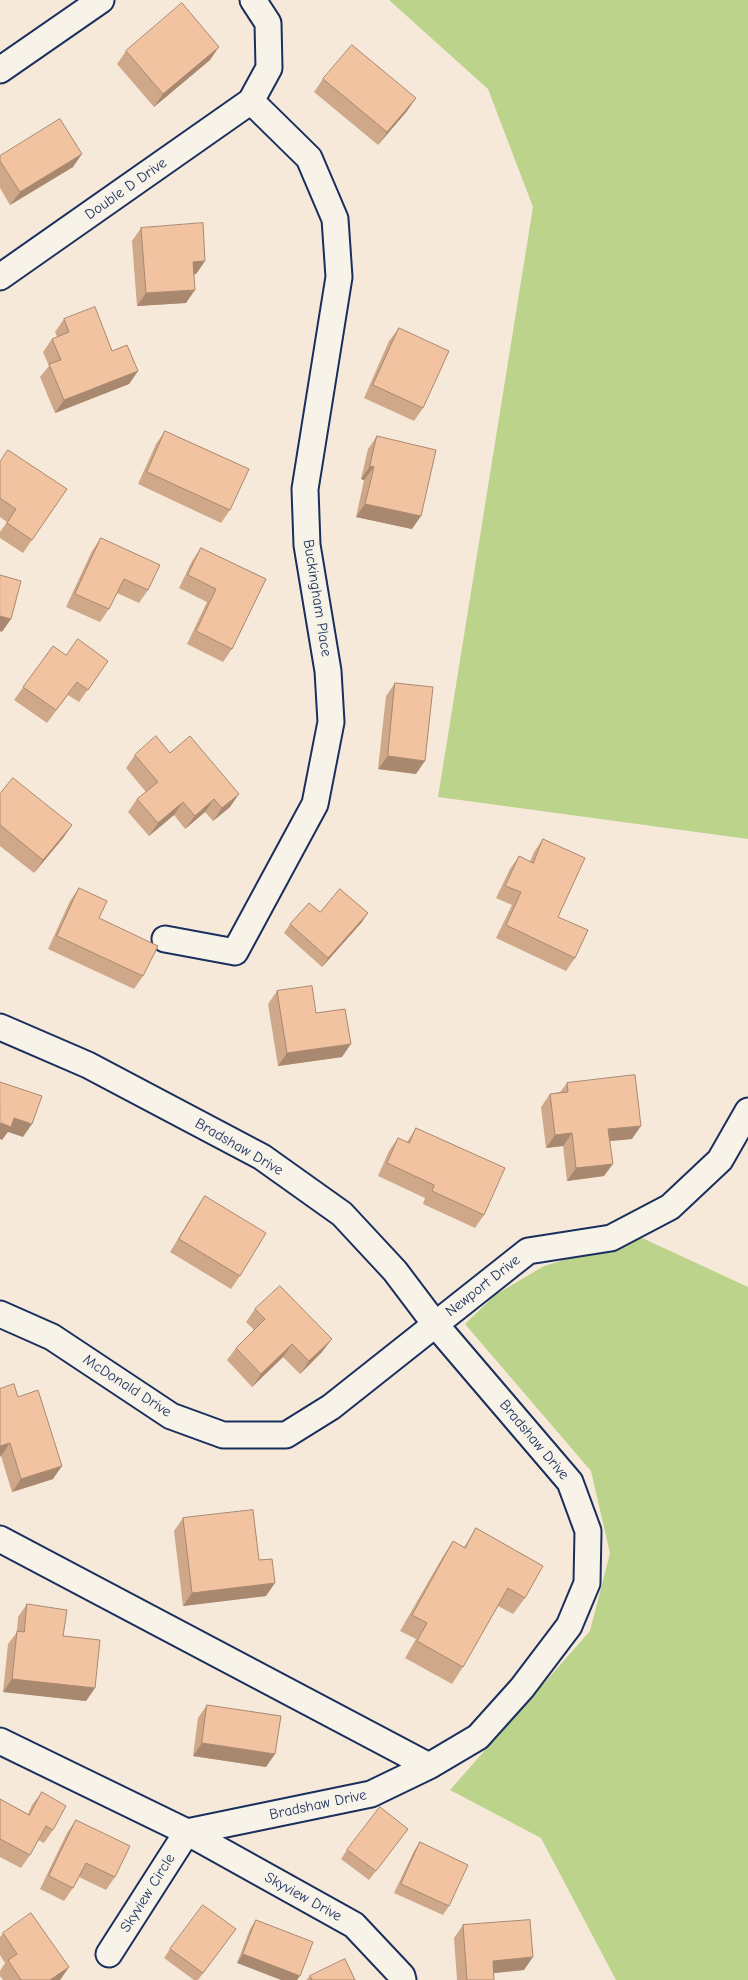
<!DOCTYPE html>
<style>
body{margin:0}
canvas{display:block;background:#f6e9da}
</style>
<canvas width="748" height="1980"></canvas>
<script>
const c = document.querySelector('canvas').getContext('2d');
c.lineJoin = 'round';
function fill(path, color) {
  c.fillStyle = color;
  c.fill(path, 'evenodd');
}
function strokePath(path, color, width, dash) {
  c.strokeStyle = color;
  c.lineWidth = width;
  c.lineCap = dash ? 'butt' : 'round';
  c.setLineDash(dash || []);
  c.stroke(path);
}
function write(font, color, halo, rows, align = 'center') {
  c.font = font + ' "Comic Neue",sans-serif';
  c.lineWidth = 4.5;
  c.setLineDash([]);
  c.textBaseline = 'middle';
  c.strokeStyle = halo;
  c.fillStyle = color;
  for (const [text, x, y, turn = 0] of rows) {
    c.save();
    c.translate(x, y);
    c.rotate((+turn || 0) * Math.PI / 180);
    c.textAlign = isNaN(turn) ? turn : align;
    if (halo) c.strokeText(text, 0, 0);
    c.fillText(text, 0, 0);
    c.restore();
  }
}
const green = new Path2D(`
 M 389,0 L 748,0 L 748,839 L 438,797 L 533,207 L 488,89 Z
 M 640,1237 L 748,1287 L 748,1980 L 616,1980 L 541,1838 L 450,1790 L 590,1631 L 610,1553 L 591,1471 L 465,1324 L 495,1295 L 544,1266 Z`);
const minor = new Path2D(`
 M 0,70 L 101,0
 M 0,277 L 251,101
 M 165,939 L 235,952 L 315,804 L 331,722 L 328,671 L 307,545 L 305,489 L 339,277 L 335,219 L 309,158 L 251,101 L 269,68 L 268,23 L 253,0
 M 0,1027 L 88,1065 L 262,1157 L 342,1214 L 395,1271 L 435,1324 L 570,1482 L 588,1531 L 587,1583 L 569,1626 L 522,1688 L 478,1737 L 429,1766 L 371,1794 L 187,1832
 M 0,1314 L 52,1337 L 171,1416 L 223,1435 L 286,1435 L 331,1407 L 528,1251 L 611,1238 L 670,1207 L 720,1160 L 748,1111
 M 0,1539 L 429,1766
 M 0,1741 L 187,1832 L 354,1925 L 402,1976 L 403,1980
 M 109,1954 L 187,1832`);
const wall = new Path2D(`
 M 126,51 L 210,60 L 154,107 L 117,64 Z
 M 323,79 L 416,98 L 407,111 L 378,145 L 314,92 Z
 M 0,156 L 73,167 L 10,205 L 0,188 Z
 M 141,228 L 205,261 L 196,274 L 194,274 L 186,303 L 137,306 L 132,241 Z
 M 64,319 L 112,351 L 138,371 L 129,384 L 55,413 L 40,377 L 49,366 L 43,352 L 52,339 L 57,337 L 55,332 Z
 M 399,328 L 423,408 L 414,421 L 364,398 L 389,341 Z
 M 165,431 L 230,510 L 221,523 L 138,484 L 156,444 Z
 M 377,436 L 412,529 L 356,517 L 364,480 L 361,479 L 368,449 Z
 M 0,462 L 67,489 L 23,553 L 0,538 L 0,532 L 7,522 L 0,517 Z
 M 101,538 L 148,590 L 139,603 L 117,593 L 109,609 L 100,622 L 66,607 L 92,551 Z
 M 201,548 L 266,579 L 232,649 L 223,662 L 187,644 L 207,602 L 179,588 L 192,561 Z
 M 53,646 L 66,655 L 108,661 L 79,702 L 68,695 L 47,723 L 14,700 Z
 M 395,683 L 416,774 L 378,769 L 386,696 Z
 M 170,753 L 230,807 L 213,821 L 205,812 L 185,829 L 174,815 L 149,836 L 128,812 L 137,799 L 146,792 L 126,768 L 135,755 Z
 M 0,794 L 72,825 L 63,838 L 34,873 L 0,846 Z
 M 543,839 L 558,917 L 575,958 L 566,971 L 496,938 L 512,905 L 496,898 L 510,869 L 519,856 L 530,862 L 534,852 Z
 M 79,888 L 99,918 L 143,976 L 134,989 L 48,949 L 70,901 Z
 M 320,912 L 362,922 L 322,967 L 284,933 L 290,924 Z
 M 277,991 L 316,1013 L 342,1057 L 278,1066 L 268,1004 Z
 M 567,1083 L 632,1139 L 610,1141 L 604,1176 L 567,1181 L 563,1146 L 546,1148 L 541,1107 L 550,1094 L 560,1092 Z
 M 416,1128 L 484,1215 L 475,1228 L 423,1204 L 425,1198 L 378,1176 L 389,1151 L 398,1138 L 407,1142 Z
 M 205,1196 L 240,1276 L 231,1289 L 170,1252 L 196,1209 Z
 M 255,1309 L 322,1352 L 300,1374 L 283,1357 L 252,1387 L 227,1360 L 236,1348 L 254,1330 L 246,1322 Z
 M 18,1397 L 53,1479 L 12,1492 L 1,1456 Z
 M 183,1518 L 259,1560 L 266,1596 L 183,1606 L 174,1531 Z
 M 476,1528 L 525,1598 L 513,1614 L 498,1606 L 463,1667 L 452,1684 L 405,1658 L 416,1639 L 400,1631 L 442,1558 L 453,1541 L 464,1547 Z
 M 27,1604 L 63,1636 L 95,1688 L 86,1701 L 3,1692 L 8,1644 L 17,1632 L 18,1617 Z
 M 207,1705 L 266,1767 L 193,1756 L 198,1718 Z
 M 42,1792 L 53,1830 L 44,1843 L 38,1840 L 30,1855 L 21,1868 L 0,1857 L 0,1799 L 28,1814 L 32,1805 Z
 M 76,1820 L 115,1877 L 106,1890 L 79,1877 L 73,1888 L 64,1901 L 40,1889 L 67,1833 Z
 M 408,1829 L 369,1880 L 341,1859 L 347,1850 Z
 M 420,1842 L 449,1906 L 443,1915 L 394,1893 L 414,1851 Z
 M 256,1920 L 300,1976 L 237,1963 L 250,1929 Z
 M 463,1925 L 524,1970 L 494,1973 L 494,1980 L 457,1980 L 454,1938 Z
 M 236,1929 L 198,1980 L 194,1980 L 164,1958 L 170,1949 Z
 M 3,1933 L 69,1967 L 60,1980 L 3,1980 L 0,1976 L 0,1971 L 5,1963 L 0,1955 L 0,1937 Z
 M 310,1976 L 355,1980 L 306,1980 Z`);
const shadedWall = new Path2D(`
 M 219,47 L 210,60 L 154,107 L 163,94 Z
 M 416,98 L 407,111 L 378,145 L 387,132 Z
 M 82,154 L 73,167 L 10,205 L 20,192 Z
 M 205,261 L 196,274 L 184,275 L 193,262 Z
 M 195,290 L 186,303 L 137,306 L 146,293 Z
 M 138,371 L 129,384 L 55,413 L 64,400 Z
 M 370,466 L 374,467 L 364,480 L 361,479 Z
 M 365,504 L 421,516 L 412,529 L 356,517 Z
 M 0,616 L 11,619 L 2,632 L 0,631 Z
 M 388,756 L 425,761 L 416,774 L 378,769 Z
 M 239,794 L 230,807 L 213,821 L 222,808 Z
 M 214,799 L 205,812 L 185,829 L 195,816 Z
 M 183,802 L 174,815 L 149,836 L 158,823 Z
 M 72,825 L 63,838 L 34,873 L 43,860 Z
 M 368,913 L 362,922 L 322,967 L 328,958 Z
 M 351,1044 L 342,1057 L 278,1066 L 287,1053 Z
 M 14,1118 L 32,1124 L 23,1137 L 8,1132 L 2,1140 L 0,1139 L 0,1125 L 1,1123 Z
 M 641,1126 L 632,1139 L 599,1142 L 608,1129 Z
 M 572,1133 L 563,1146 L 546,1148 L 555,1135 Z
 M 613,1164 L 604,1176 L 567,1181 L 576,1168 Z
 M 332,1339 L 322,1352 L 300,1374 L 309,1361 Z
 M 292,1344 L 283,1357 L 252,1387 L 261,1374 Z
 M 10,1443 L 1,1456 L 0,1457 L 0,1446 Z
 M 62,1466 L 53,1479 L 12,1492 L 21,1479 Z
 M 275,1583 L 266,1596 L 183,1606 L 192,1593 Z
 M 12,1679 L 95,1688 L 86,1701 L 3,1692 Z
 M 202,1743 L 275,1754 L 266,1767 L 193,1756 Z
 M 243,1954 L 300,1976 L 297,1980 L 281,1980 L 237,1963 Z
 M 533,1957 L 524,1970 L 484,1974 L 493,1961 Z
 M 69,1967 L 60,1980 L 50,1980 Z`);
const building = new Path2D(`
 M 182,3 L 219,47 L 163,94 L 126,51 Z
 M 352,45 L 416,98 L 387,132 L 323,79 Z
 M 60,119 L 82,154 L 20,192 L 0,161 L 0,156 Z
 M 203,223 L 205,261 L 193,262 L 195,290 L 146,293 L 141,228 Z
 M 95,307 L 112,351 L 127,345 L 138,371 L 64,400 L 49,364 L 61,360 L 52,339 L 69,332 L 64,319 Z
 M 399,328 L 449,351 L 423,408 L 373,385 Z
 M 165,431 L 249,469 L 230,510 L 147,472 Z
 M 377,436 L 436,450 L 421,516 L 365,504 L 374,467 L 370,466 Z
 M 8,450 L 67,489 L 32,540 L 7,523 L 16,509 L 0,498 L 0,462 Z
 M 101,538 L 160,565 L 148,590 L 124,579 L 109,609 L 75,594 Z
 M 201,548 L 266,579 L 232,649 L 196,631 L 216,589 L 188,575 Z
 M 0,575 L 21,581 L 11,619 L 0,616 Z
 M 78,639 L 108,661 L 88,690 L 77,682 L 56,710 L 23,687 L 53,646 L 66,655 Z
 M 395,683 L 433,687 L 425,761 L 388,756 Z
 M 156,736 L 170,753 L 190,736 L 239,794 L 222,808 L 214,799 L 195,816 L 183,802 L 158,823 L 137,799 L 158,782 L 135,755 Z
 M 13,778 L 72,825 L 43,860 L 0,825 L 0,794 Z
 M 543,839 L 585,858 L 558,917 L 588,930 L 575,958 L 506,925 L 521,892 L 505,886 L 519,856 L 533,863 Z
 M 79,888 L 107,901 L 99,918 L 158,946 L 143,976 L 57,936 Z
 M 340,889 L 368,913 L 328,958 L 290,924 L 309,903 L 320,912 Z
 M 312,986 L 316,1013 L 345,1009 L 351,1044 L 287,1053 L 277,991 Z
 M 635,1075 L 641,1126 L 608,1129 L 613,1164 L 576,1168 L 572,1133 L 555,1135 L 550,1094 L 568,1092 L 567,1083 Z
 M 0,1082 L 42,1096 L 32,1124 L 14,1118 L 11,1127 L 1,1123 L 0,1126 Z
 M 416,1128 L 505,1168 L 484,1215 L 432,1191 L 434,1185 L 387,1163 L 398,1138 L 409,1143 Z
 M 205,1196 L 266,1233 L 240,1276 L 179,1239 Z
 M 280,1286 L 332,1339 L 309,1361 L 292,1344 L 261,1374 L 236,1348 L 265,1319 L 255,1309 Z
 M 14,1384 L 18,1397 L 38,1390 L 62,1466 L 21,1479 L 10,1443 L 0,1446 L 0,1389 Z
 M 253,1510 L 259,1560 L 272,1559 L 275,1583 L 192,1593 L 183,1518 Z
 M 476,1528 L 543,1566 L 525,1598 L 508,1588 L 463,1667 L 417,1641 L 427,1623 L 412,1615 L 453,1541 L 465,1548 Z
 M 27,1604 L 67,1610 L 63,1636 L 100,1640 L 95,1688 L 12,1679 L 17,1631 L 24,1632 Z
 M 207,1705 L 281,1716 L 275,1754 L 202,1743 Z
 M 42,1792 L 66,1806 L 53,1830 L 46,1826 L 30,1855 L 0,1839 L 0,1799 L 29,1815 Z
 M 380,1807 L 408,1829 L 376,1871 L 347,1850 Z
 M 76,1820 L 130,1846 L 115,1877 L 86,1863 L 73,1888 L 49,1876 Z
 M 420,1842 L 468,1865 L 449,1906 L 401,1884 Z
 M 203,1905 L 236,1929 L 203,1973 L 170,1949 Z
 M 31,1913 L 69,1967 L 50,1980 L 21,1980 L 8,1960 L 17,1954 L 3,1933 Z
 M 256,1920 L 313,1942 L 300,1976 L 243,1954 Z
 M 530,1920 L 533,1957 L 493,1961 L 494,1980 L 467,1980 L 463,1925 Z
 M 345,1959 L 355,1980 L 312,1980 L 310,1976 Z`);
const streetNames = [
 ["Double D Drive",126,189,-35],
 ["Buckingham Place",317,598,81],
 ["Bradshaw Drive",239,1147,30],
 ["Newport Drive",483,1286,-38],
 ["McDonald Drive",127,1386,33],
 ["Bradshaw Drive",534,1440,50],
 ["Bradshaw Drive",318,1805,-12],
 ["Skyview Circle",148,1893,-58],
 ["Skyview Drive",303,1897,29]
];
fill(green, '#bbd38a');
strokePath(minor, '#1b2f5e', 29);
strokePath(minor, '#f7f3e8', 25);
fill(wall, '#cfa88a');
fill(shadedWall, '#a98870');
fill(building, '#f1c3a0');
strokePath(building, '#a98870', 1);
write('15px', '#1b2f5e', '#f7f3e8', streetNames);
</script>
